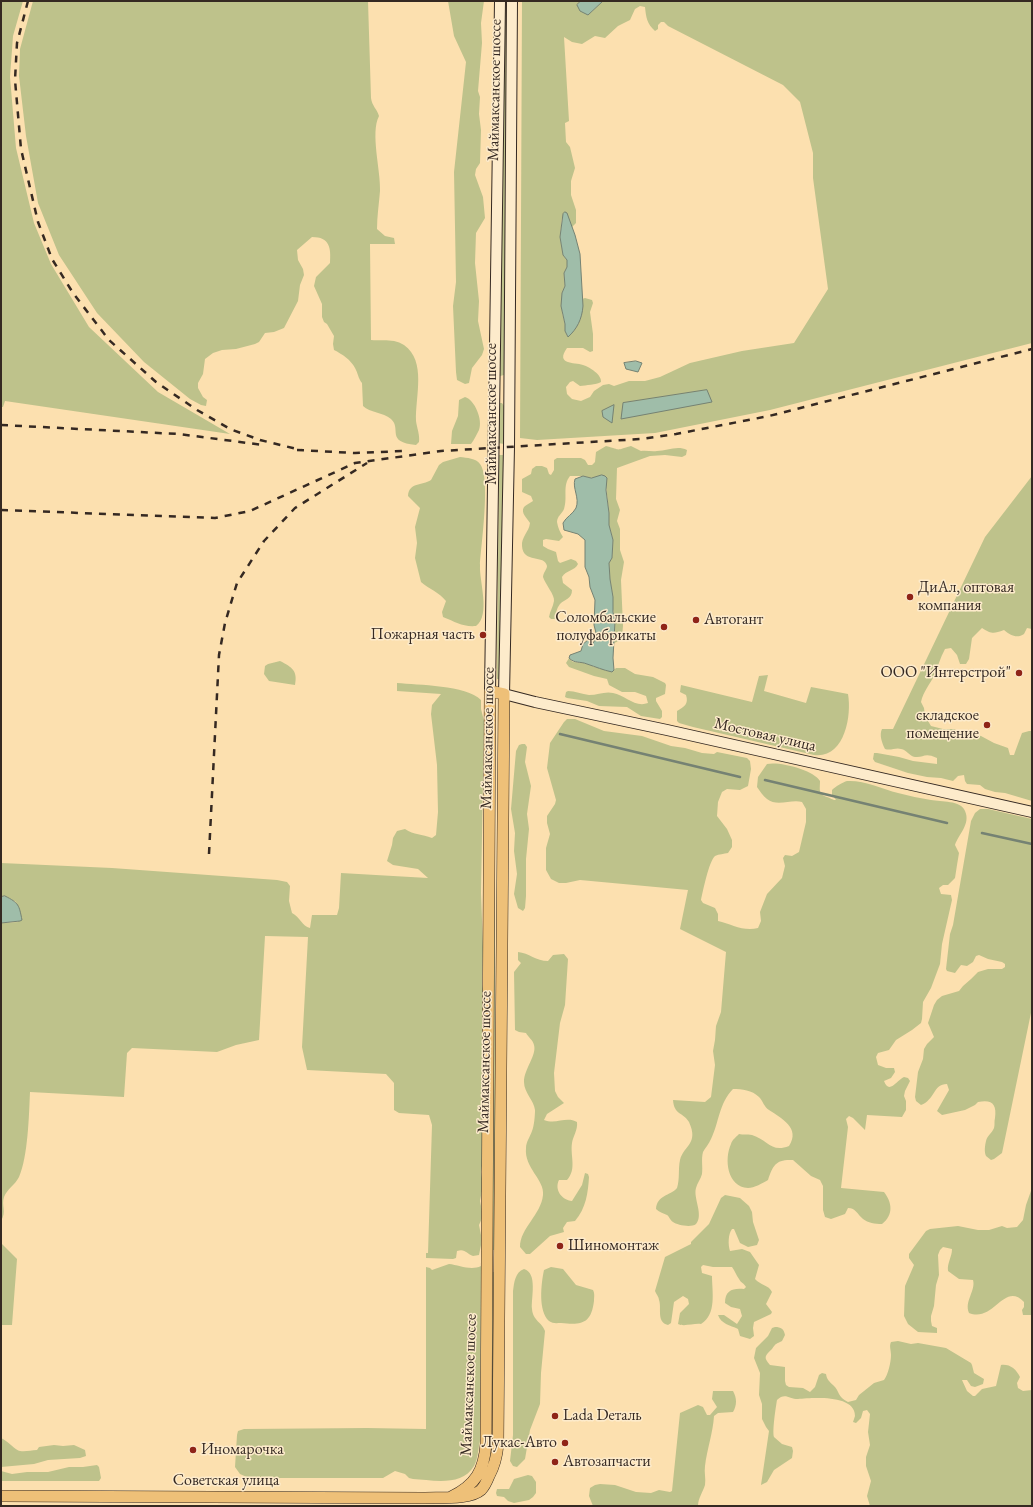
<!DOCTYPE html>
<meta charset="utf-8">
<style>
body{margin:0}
#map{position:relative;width:1033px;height:1507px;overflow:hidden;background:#fce0af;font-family:"EB Garamond",serif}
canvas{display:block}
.frame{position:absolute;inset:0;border:2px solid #352922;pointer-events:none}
</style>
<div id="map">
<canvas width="1033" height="1507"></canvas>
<div class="frame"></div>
</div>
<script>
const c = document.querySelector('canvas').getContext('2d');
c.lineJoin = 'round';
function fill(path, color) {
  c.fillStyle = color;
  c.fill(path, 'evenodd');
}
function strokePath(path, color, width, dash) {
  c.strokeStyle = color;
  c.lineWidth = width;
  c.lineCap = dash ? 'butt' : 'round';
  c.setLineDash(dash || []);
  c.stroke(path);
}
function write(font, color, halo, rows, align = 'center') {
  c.font = font + ' "EB Garamond",serif';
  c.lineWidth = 3;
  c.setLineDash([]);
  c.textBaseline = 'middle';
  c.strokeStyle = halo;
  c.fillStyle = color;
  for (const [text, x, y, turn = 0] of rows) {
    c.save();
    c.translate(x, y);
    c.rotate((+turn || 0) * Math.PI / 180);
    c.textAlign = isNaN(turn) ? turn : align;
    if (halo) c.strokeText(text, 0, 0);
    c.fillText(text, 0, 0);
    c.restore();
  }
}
const green = new Path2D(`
 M 1,1 L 23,1 L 13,36 L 10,77 L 16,148 L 34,223 L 51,264 L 89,327 L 158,392 L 230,434 L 5,401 L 3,407 L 1,407 Z
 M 33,1 L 368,1 L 371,98 C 372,106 377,109 379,116 C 370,133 381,171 380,191 C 379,204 377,216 377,229 L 385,236 L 394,238 L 395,244 L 370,244 L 371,340 C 381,341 394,338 404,345 C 427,361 415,397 416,421 C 417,428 420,435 419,442 L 416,445 C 385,442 402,429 391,419 C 383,412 370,413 363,406 L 362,383 C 358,378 358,373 355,368 C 351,360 342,354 334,350 L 333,344 L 334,336 L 327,324 L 324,322 L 322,317 L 322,304 L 314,286 L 316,277 L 330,263 C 331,248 330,237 312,237 L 297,250 L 298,260 L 303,269 L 304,275 L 300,285 L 298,301 L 284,328 L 274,332 L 265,333 L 259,342 L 255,344 L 236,349 L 222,350 L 213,353 L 205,359 L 203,374 L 198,383 L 198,388 L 203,397 L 207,400 L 206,406 L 201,405 L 190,399 L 144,362 L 97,313 L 59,255 L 38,203 L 26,136 L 19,76 L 20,49 Z
 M 448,1 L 484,1 L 481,23 L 482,43 L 478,91 L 480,97 L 479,114 L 481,130 L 480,163 L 476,169 L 475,175 L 483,197 L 485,218 L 476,233 L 475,263 L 479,301 L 478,321 L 484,349 L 482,355 L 472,368 L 469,383 L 465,384 L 457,380 L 456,372 L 453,306 L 456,282 L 454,172 L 466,62 L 454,36 Z
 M 503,1 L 508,1 L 504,375 L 500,376 Z
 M 522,1 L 581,1 L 577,5 L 588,15 L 603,1 L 1032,1 L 1032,343 L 770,410 L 655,433 L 537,440 L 520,438 ZM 640,6 L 645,7 C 646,17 647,24 655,31 L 658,29 L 658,25 L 661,22 L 664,22 L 668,26 L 783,85 L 800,102 L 813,153 L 813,178 L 828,289 L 794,343 L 742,351 L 690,363 L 660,377 L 645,381 L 629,381 L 614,386 L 609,384 L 603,385 L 594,391 L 590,397 L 581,401 L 572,399 L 567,394 L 566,387 L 570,382 L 573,381 L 580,386 C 586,385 596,385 601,382 C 602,375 590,367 583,365 C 574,362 555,365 567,348 L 583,348 L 590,352 L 593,351 L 593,334 L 590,312 L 593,303 L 592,300 L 585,298 L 582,299 L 582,313 L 568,337 L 565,331 L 565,324 L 562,312 L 562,293 L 565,286 L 564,273 L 567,267 L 567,260 L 563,255 L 560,237 L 562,218 L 571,228 L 576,223 L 576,210 L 571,195 L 571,181 L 575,168 L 570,147 L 566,142 L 565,123 L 569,121 L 564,37 L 572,42 L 582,44 L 595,36 L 605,38 L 618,26 L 630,20 L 635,9 Z
 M 465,397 C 475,400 483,420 479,430 C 477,434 474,440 471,444 L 451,444 L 452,431 L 458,416 L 459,400 Z
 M 500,403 L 502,403 L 504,406 L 504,444 L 498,443 L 499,405 Z
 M 606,446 C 622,450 614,451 631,446 L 641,451 C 646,450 652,452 657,451 C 667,451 677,445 687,450 L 686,455 L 682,457 L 665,455 L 650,456 L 617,468 L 616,499 L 620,510 L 617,521 L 620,529 L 620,550 L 624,562 L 621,580 L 623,626 L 622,637 L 619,641 L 614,643 L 615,621 L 613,609 L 613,597 L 610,579 L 609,563 L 612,558 L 613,540 L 609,525 L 609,513 L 605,476 L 591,478 L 583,476 L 570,476 C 562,486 568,497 564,509 C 562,514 557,516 557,522 C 558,528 560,532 563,537 L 559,541 L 546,539 L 543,540 L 543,546 L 548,549 L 556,552 L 558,561 L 560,563 L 571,559 L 576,561 L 578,564 C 575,571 566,570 562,577 L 563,583 L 572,590 C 572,599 565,599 560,604 C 556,609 556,614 555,619 L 551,619 L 549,617 C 550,611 553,607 554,601 C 555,595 545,584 543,577 C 543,573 547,569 547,566 C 545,554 523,564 522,546 C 521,537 529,532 530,523 C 528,519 520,513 524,507 C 526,505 530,503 533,501 L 531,496 L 522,492 L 522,479 L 531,474 L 532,469 L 536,466 L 542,466 L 547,468 L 549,474 L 551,475 L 554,470 L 554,460 L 557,458 L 581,458 L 585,460 L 588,465 L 592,465 L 595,462 L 596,452 Z
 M 499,455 L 504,455 L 502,679 L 497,679 Z
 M 460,457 C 467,458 476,458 480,464 C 491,478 481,545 480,565 C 479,581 491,615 476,626 C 462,627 456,622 443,617 L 442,612 L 446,601 C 439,592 429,589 421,582 L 415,558 L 417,543 L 415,527 L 420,508 L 408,496 C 409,482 422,486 431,480 L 439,465 L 443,462 Z
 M 1032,476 L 1032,629 L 1027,628 L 1024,634 C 1017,639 1010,635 1004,630 C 993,634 992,634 982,628 L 972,638 L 969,659 L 966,664 L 960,664 L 957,655 L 951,648 L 945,649 C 940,658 938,667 934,676 C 930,684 923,692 921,702 L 924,708 L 925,716 L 931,726 L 943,729 L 954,729 L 960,732 L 981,736 L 994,743 L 1008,748 L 1010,755 L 1014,755 L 1015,752 L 1022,733 L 1029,731 L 1032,731 L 1032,801 L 1005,793 L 995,792 L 985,789 L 980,785 L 967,784 L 965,781 L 964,775 L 958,776 L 953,781 L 941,778 L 927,777 L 908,773 L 875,762 L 873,759 L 874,753 L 877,753 L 899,757 L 913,761 L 937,764 L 937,758 C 924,752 924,758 915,757 C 909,756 907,750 901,749 C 896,747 891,751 885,749 C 882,743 879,735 882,729 L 893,729 L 985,537 Z
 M 569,658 L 573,662 L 585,663 L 595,667 L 610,671 L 612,672 L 616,668 L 625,668 L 635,674 L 653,677 L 665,683 L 666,685 L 665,694 L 656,698 L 656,701 L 662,711 L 662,717 L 660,719 L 641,716 L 627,707 L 599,706 L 587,701 L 567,698 L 565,697 L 566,692 L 568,691 C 575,691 582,694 589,695 C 598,695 605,691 613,693 C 625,695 635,708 648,703 L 646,696 L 635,692 L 622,692 L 609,685 L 607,679 L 594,676 L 569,667 L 566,663 Z
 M 280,661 C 292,667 298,671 295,685 L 269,681 L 264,674 L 265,666 L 268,664 Z
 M 768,675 L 764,691 L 806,703 L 811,687 L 848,694 C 852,717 844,759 814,755 L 693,727 L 679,723 L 677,721 L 677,711 C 684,707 689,704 686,695 L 680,692 L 681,685 L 752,702 L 759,676 Z
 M 397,683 C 418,685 466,685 481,700 L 481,709 L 484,721 L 481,893 L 483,947 L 482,985 L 484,996 L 482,1103 L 483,1160 L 481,1172 L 483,1185 L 480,1201 L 483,1216 L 479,1225 L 482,1240 L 479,1255 L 473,1256 C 467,1254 465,1248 457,1251 L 456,1258 L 453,1259 L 426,1258 L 426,1253 L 428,1253 L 432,1125 L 429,1115 L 399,1113 L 394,1110 L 394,1083 L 386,1074 L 307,1070 L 302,1047 L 308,937 L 265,936 L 259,1040 L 236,1045 L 217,1052 L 132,1048 L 127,1053 L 124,1097 L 30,1092 C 29,1115 28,1157 19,1177 C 15,1185 7,1189 4,1197 C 1,1206 7,1211 1,1221 L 1,923 L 18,922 L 16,902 L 5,896 L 1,897 L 1,863 L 112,868 L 277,880 L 287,882 L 290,886 L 289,901 L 292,913 C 300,917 302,926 310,928 L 312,915 L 337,915 L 339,908 L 341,873 L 428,878 L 418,869 L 393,865 L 387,861 L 392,845 L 393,838 L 397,831 L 405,829 C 414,835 422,834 432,838 L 436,835 L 438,812 L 437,765 L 431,714 L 432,705 L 441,694 L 397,691 Z
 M 567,719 L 575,719 L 604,731 L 642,736 L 671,746 L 685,748 L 702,753 L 714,754 L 717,752 L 747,758 L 750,761 L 751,769 L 748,786 L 740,790 L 727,789 L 722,792 L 718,802 L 717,816 L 727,829 L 732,840 L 732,847 L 728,853 C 724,854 719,854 715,856 C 709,861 703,891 701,900 L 703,903 L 715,908 L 718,914 L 718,921 C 731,924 744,932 758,928 L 761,921 L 760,912 L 767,894 L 782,878 L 785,866 L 783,858 L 785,855 L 792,856 L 799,852 L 806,822 L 806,809 L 802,802 C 791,799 777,807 767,799 C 763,796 760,791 757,787 L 758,777 L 767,764 C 779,761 814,770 820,781 C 820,790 818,794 827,797 C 831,798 832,800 836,800 L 832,795 L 832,790 C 835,787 843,782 847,781 C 864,780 882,789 898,793 C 909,796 920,798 931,800 C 941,802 961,800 965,811 C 971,824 958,835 955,845 L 959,853 L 957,865 L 955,878 L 948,885 L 943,885 L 939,888 L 941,894 L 951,895 L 952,900 L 942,944 L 940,964 L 931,988 L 923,1002 L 922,1019 L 921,1023 L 912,1030 L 896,1040 L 889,1050 L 878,1053 L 876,1057 L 878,1065 L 886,1068 L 894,1068 L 895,1072 L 891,1078 L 884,1081 C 889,1095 897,1080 904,1077 L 908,1078 L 910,1081 L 905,1091 L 904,1096 L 906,1101 L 906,1110 L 902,1117 L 867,1115 L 865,1130 L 853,1118 L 849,1116 L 846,1119 L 848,1127 L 841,1188 L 884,1192 C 892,1202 894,1215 882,1224 C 875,1224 868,1223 863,1219 C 857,1214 856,1208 848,1208 L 845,1214 L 831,1219 L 825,1217 L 823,1210 L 823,1186 L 820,1180 L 811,1176 L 793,1160 C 776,1159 773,1165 768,1180 C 763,1183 754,1188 748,1188 C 727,1187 724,1159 731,1144 C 732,1140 736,1137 739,1134 C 743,1135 747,1134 752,1135 C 768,1140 771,1153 789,1146 C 801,1128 781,1118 769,1110 C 764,1107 763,1101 759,1097 C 752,1090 742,1089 733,1089 C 719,1103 719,1123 711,1139 C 709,1144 705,1148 703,1152 C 701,1159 703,1167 702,1174 C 701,1179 697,1183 696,1188 C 693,1198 704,1215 696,1224 C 691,1228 677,1225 673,1222 C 670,1220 669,1216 667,1215 C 663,1213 659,1212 656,1209 C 657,1195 670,1196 677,1188 C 680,1179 678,1169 680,1160 C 684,1145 699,1144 689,1122 C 683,1112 674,1115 673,1100 L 705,1102 L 711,1097 L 715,1065 L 713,1051 L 715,1040 L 716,1026 L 721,1012 L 726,952 L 680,929 L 688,890 L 580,880 L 566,883 L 559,883 L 551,879 L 546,870 L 546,848 L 550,834 L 547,823 L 547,816 L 555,804 L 556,800 L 547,768 L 550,743 L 564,722 Z
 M 522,744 L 525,744 L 527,747 L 525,762 L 531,786 L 527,814 L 529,829 L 526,859 L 526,896 L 525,908 L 523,911 L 518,908 L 514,894 L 517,874 L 514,851 L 515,833 L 511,809 L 516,751 L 519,745 Z
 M 492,752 L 495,752 L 495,1250 L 491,1250 Z
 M 980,809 L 988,809 L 1032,819 L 1032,1008 L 1002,1153 L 994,1159 L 991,1160 L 986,1156 C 984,1152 985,1145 986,1141 C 987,1136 992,1133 994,1128 C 995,1125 994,1121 995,1118 C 997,1104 992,1099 978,1102 L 975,1105 L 965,1110 L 942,1115 L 937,1111 L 949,1090 L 947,1084 C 933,1084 935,1100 921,1105 L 916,1101 L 915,1097 L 918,1072 L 923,1059 L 924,1049 L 927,1044 L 934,1037 L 928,1023 L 934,1005 L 937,1000 L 942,996 L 959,991 L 963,986 L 971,979 L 978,972 L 988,969 L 1002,969 L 1005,967 L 1005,964 L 1002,962 L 988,959 L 979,955 L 976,956 L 973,962 L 967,966 L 961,965 L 955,973 L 947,971 L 946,969 L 950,934 L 953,925 L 971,821 L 975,813 Z
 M 518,952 C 529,953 536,961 548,961 L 553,955 L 564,954 L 568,959 L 565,1005 L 560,1023 L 554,1073 L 555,1091 L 558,1097 L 564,1103 L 547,1114 L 544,1120 C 556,1125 566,1116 577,1122 C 578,1130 573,1136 572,1143 C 570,1156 577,1169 567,1180 L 559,1180 C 554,1190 562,1200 572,1201 L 582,1185 L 585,1173 L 588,1174 L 589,1177 C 588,1193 586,1208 575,1221 L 567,1222 L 563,1228 L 564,1232 L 550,1236 L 530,1254 L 526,1254 L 520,1247 C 520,1228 541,1215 543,1195 C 545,1180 524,1168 526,1148 C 526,1142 530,1137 532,1131 C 534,1126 535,1116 535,1110 C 534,1100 524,1093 524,1082 C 524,1069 537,1055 534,1045 C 533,1040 528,1037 526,1033 L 519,1032 L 515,1030 L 514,972 L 521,963 L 518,960 Z
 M 1032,1188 L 1032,1315 L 1023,1315 L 1022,1310 L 1024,1307 L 1024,1302 C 1004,1281 994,1323 969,1313 C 964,1301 976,1291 973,1280 L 959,1279 L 948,1271 C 947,1263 952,1257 952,1249 L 943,1247 L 940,1250 L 938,1255 L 939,1275 L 936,1285 L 934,1306 L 931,1316 L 931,1321 L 932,1326 L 937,1328 L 937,1333 L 918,1332 L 908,1324 L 904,1316 L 905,1286 L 914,1265 L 909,1258 L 909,1254 L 926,1231 L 930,1229 L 958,1226 L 978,1230 L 989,1230 L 1002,1226 L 1007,1228 L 1017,1227 L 1023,1220 L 1026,1205 Z
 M 725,1195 L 740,1198 L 749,1206 L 752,1212 L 753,1222 L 759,1240 L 757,1245 L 748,1247 L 740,1243 L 734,1229 L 732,1229 C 728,1234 728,1245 730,1251 L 742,1249 L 750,1252 L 759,1265 L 755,1279 C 760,1285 769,1285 772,1292 L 766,1304 L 772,1312 L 771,1314 L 754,1322 L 753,1328 L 754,1336 L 750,1339 L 740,1336 L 738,1329 C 730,1325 721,1324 718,1315 L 724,1315 L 737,1324 L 742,1316 L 740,1309 L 731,1307 L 725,1303 C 725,1290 733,1288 744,1289 L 746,1287 C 744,1283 741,1283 739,1279 C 736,1275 735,1271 732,1267 L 713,1267 L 703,1265 L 701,1267 L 702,1273 L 712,1276 C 712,1292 717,1314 701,1324 C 694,1323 684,1327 678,1324 L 680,1313 L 689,1304 L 688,1299 L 683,1296 L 674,1302 L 671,1323 L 668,1325 C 656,1322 662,1308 659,1300 C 659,1297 656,1294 655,1291 L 665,1257 L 691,1244 L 691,1242 L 709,1224 L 721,1198 Z
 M 1,1243 L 17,1259 L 12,1325 L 1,1325 Z
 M 449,1264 C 459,1265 471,1271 481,1266 L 480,1441 C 478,1449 478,1459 474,1466 C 462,1487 432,1480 413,1479 L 409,1478 L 405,1474 L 395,1471 L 383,1478 L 249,1478 L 240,1474 L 235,1467 L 237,1435 L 238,1431 L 244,1429 L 367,1428 L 426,1429 L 426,1267 L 430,1268 L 432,1270 Z
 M 551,1267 L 563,1269 L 576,1285 L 593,1290 C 595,1294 594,1297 594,1301 C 591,1324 582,1325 561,1323 C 557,1323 553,1324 549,1321 C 538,1311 541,1284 544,1270 Z
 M 524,1269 C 538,1273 531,1298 532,1309 C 533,1321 542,1322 545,1331 L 541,1373 L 540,1404 L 530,1430 L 525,1459 L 517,1467 L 513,1466 L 510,1461 L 513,1435 L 513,1291 C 514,1283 515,1272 524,1269 Z
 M 491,1272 L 495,1272 L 494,1443 L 490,1443 Z
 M 775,1327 C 781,1327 784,1329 785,1335 L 782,1341 C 776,1344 776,1343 772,1349 C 765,1356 763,1357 770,1365 L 785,1367 L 785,1381 L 786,1385 L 789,1387 L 803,1388 L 810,1392 L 815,1387 L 819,1375 L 822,1373 L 826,1374 C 827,1380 829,1381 833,1385 C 840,1391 837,1397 848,1402 L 856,1400 L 859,1395 L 874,1383 L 884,1380 C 888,1375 891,1362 891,1355 C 891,1350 889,1346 891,1342 L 898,1341 L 911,1344 L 918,1343 L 946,1348 L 971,1363 L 972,1365 L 974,1373 L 984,1379 L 983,1384 L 975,1387 L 971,1386 L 967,1380 L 962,1380 L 967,1391 L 973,1396 L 975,1396 L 982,1389 L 996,1386 L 1001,1365 C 1010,1364 1016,1369 1020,1377 L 1017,1383 L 1018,1388 L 1023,1391 L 1032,1390 L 1032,1506 L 870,1506 L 867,1496 L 871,1481 L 866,1466 L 866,1457 L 870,1445 L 868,1432 L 870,1414 L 867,1410 L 863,1411 L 861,1418 L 856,1423 L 853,1422 L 855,1416 C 855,1394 812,1398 798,1399 C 789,1399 785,1392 777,1400 C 776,1406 772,1431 774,1437 L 782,1444 L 792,1447 L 793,1451 L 792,1458 L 774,1470 L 767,1482 L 761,1485 L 769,1431 L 766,1427 L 762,1419 L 762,1404 L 759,1395 L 760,1373 L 754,1358 L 756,1348 L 768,1336 L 772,1328 Z
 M 713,1391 L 733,1391 C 737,1398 737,1405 733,1412 L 718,1413 L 714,1416 C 713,1433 707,1449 705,1466 C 704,1472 706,1479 705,1485 C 703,1492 698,1498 698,1506 L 593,1506 L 589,1496 L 590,1488 L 595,1485 L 600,1484 L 615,1485 L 636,1492 L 651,1493 L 659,1490 L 670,1492 L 672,1491 L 680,1413 L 698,1405 L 703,1407 L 707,1415 L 710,1415 L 717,1407 L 712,1399 Z
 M 1,1438 C 7,1440 16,1451 20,1451 C 26,1452 31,1450 37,1450 L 39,1447 L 54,1445 L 63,1446 L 74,1445 L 85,1450 L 86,1456 L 80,1458 L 48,1460 L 34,1464 L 1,1467 Z
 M 97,1465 L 99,1467 L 101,1478 L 99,1481 L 1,1481 L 1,1471 L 12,1474 L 27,1472 L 48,1472 L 69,1467 L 83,1467 Z
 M 528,1475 L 532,1476 L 536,1482 L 536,1493 L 533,1497 L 529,1500 L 514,1503 L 508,1501 L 504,1497 L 497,1496 L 496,1493 L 497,1489 L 509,1489 L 514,1479 Z`);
const water = new Path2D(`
 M 581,1 L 603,1 L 588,15 L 580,11 L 577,5 Z
 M 565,212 L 567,213 L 575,235 L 580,254 L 583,306 C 582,319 577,329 568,337 L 565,331 L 565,324 L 561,306 L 562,293 L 565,286 L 564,273 L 567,267 L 567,260 L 563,255 L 560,237 L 563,214 Z
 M 636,361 L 642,363 L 638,372 L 626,369 L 624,363 Z
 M 707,390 L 712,402 L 621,419 L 623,403 Z
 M 614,405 L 612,423 L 603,417 L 602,411 Z
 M 602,475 L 605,476 L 607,478 L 606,490 L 609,513 L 609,525 L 613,540 L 612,558 L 609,563 L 610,579 L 613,597 L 613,612 L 615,621 L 613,658 L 614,670 L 612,672 C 603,670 596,667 587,664 C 580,661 575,664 569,658 L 570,655 L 581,651 L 583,644 L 588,640 L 593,643 L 597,637 L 594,625 L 595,600 L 590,587 L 589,577 L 585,567 L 585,540 L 578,534 L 564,530 L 563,523 C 566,517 573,514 576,508 C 580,498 572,488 575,479 L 583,476 L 591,478 Z
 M 5,896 C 19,903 19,905 22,920 L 20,921 L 1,923 L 1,897 Z`);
const stream = new Path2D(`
 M 560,734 L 740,777
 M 765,780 L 947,823
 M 982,833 L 1032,844`);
const secondary = new Path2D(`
 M 512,1 L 509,447 L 504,694 L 535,702 L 667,730 L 1032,812
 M 490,691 L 500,1`);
const primary = new Path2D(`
 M 1,1496 L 423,1498 C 438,1497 470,1500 481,1490 C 485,1486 487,1481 489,1476 C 495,1465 497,1456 498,1444 L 504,694 L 490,691 L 486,1444 C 484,1470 476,1485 451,1497`);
const rail = new Path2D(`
 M 28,1 L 17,43 L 15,80 L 21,149 L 38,222 L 52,259 L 73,293 L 109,340 L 156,382 L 197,410 L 230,429 L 260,440 L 301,450
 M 1,425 L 179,434 L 263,445
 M 297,450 L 355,453 L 403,451
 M 1,510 L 215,518 L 250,511 L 355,463 L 441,451 L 641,439 L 676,434 L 769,416 L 1032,349
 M 209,854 L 219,655 L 225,623 L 237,583 L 264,541 L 295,508 L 367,463`);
const markers = [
 [910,597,4,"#8f2418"],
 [696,620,4,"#8f2418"],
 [664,627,4,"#8f2418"],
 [483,635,4,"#8f2418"],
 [1019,673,4,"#8f2418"],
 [987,725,4,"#8f2418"],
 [560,1246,4,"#8f2418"],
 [555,1416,4,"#8f2418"],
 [565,1443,4,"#8f2418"],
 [193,1450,4,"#8f2418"],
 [555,1462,4,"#8f2418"]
];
const streetNames = [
 ["Маймаксанское шоссе",495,90,-89],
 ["Маймаксанское шоссе",492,414,-90],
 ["Мостовая улица",765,735,13],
 ["Маймаксанское шоссе",488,738,-89],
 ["Маймаксанское шоссе",485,1062,-89],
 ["Маймаксанское шоссе",469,1385,-88],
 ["Советская улица",226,1481]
];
const poiNames = [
 ["ДиАл, оптовая",918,588],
 ["компания",918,606],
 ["Соломбальские",656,618,"right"],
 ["полуфабрикаты",656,636,"right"],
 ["Автогант",704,620],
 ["Пожарная часть",475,635,"right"],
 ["ООО \"Интерстрой\"",1011,673,"right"],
 ["складское",979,716,"right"],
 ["помещение",979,734,"right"],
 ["Шиномонтаж",568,1246],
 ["Lada Dеталь",563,1416],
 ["Лукас-Авто",557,1443,"right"],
 ["Иномарочка",201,1450],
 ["Автозапчасти",563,1462]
];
fill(green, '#bec28b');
fill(water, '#9fbda9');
strokePath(water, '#758273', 1);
strokePath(stream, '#758273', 2.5);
strokePath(secondary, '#352922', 12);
strokePath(primary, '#352922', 12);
strokePath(secondary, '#fdebcb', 10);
strokePath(primary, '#eec078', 11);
strokePath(rail, '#352922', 2.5, [7, 7]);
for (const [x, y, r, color] of markers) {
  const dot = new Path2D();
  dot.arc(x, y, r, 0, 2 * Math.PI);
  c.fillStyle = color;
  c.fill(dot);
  strokePath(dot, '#fdebcb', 1.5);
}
write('16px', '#352922', '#fdebcb', streetNames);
write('16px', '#352922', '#fdebcb', poiNames, 'left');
</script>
